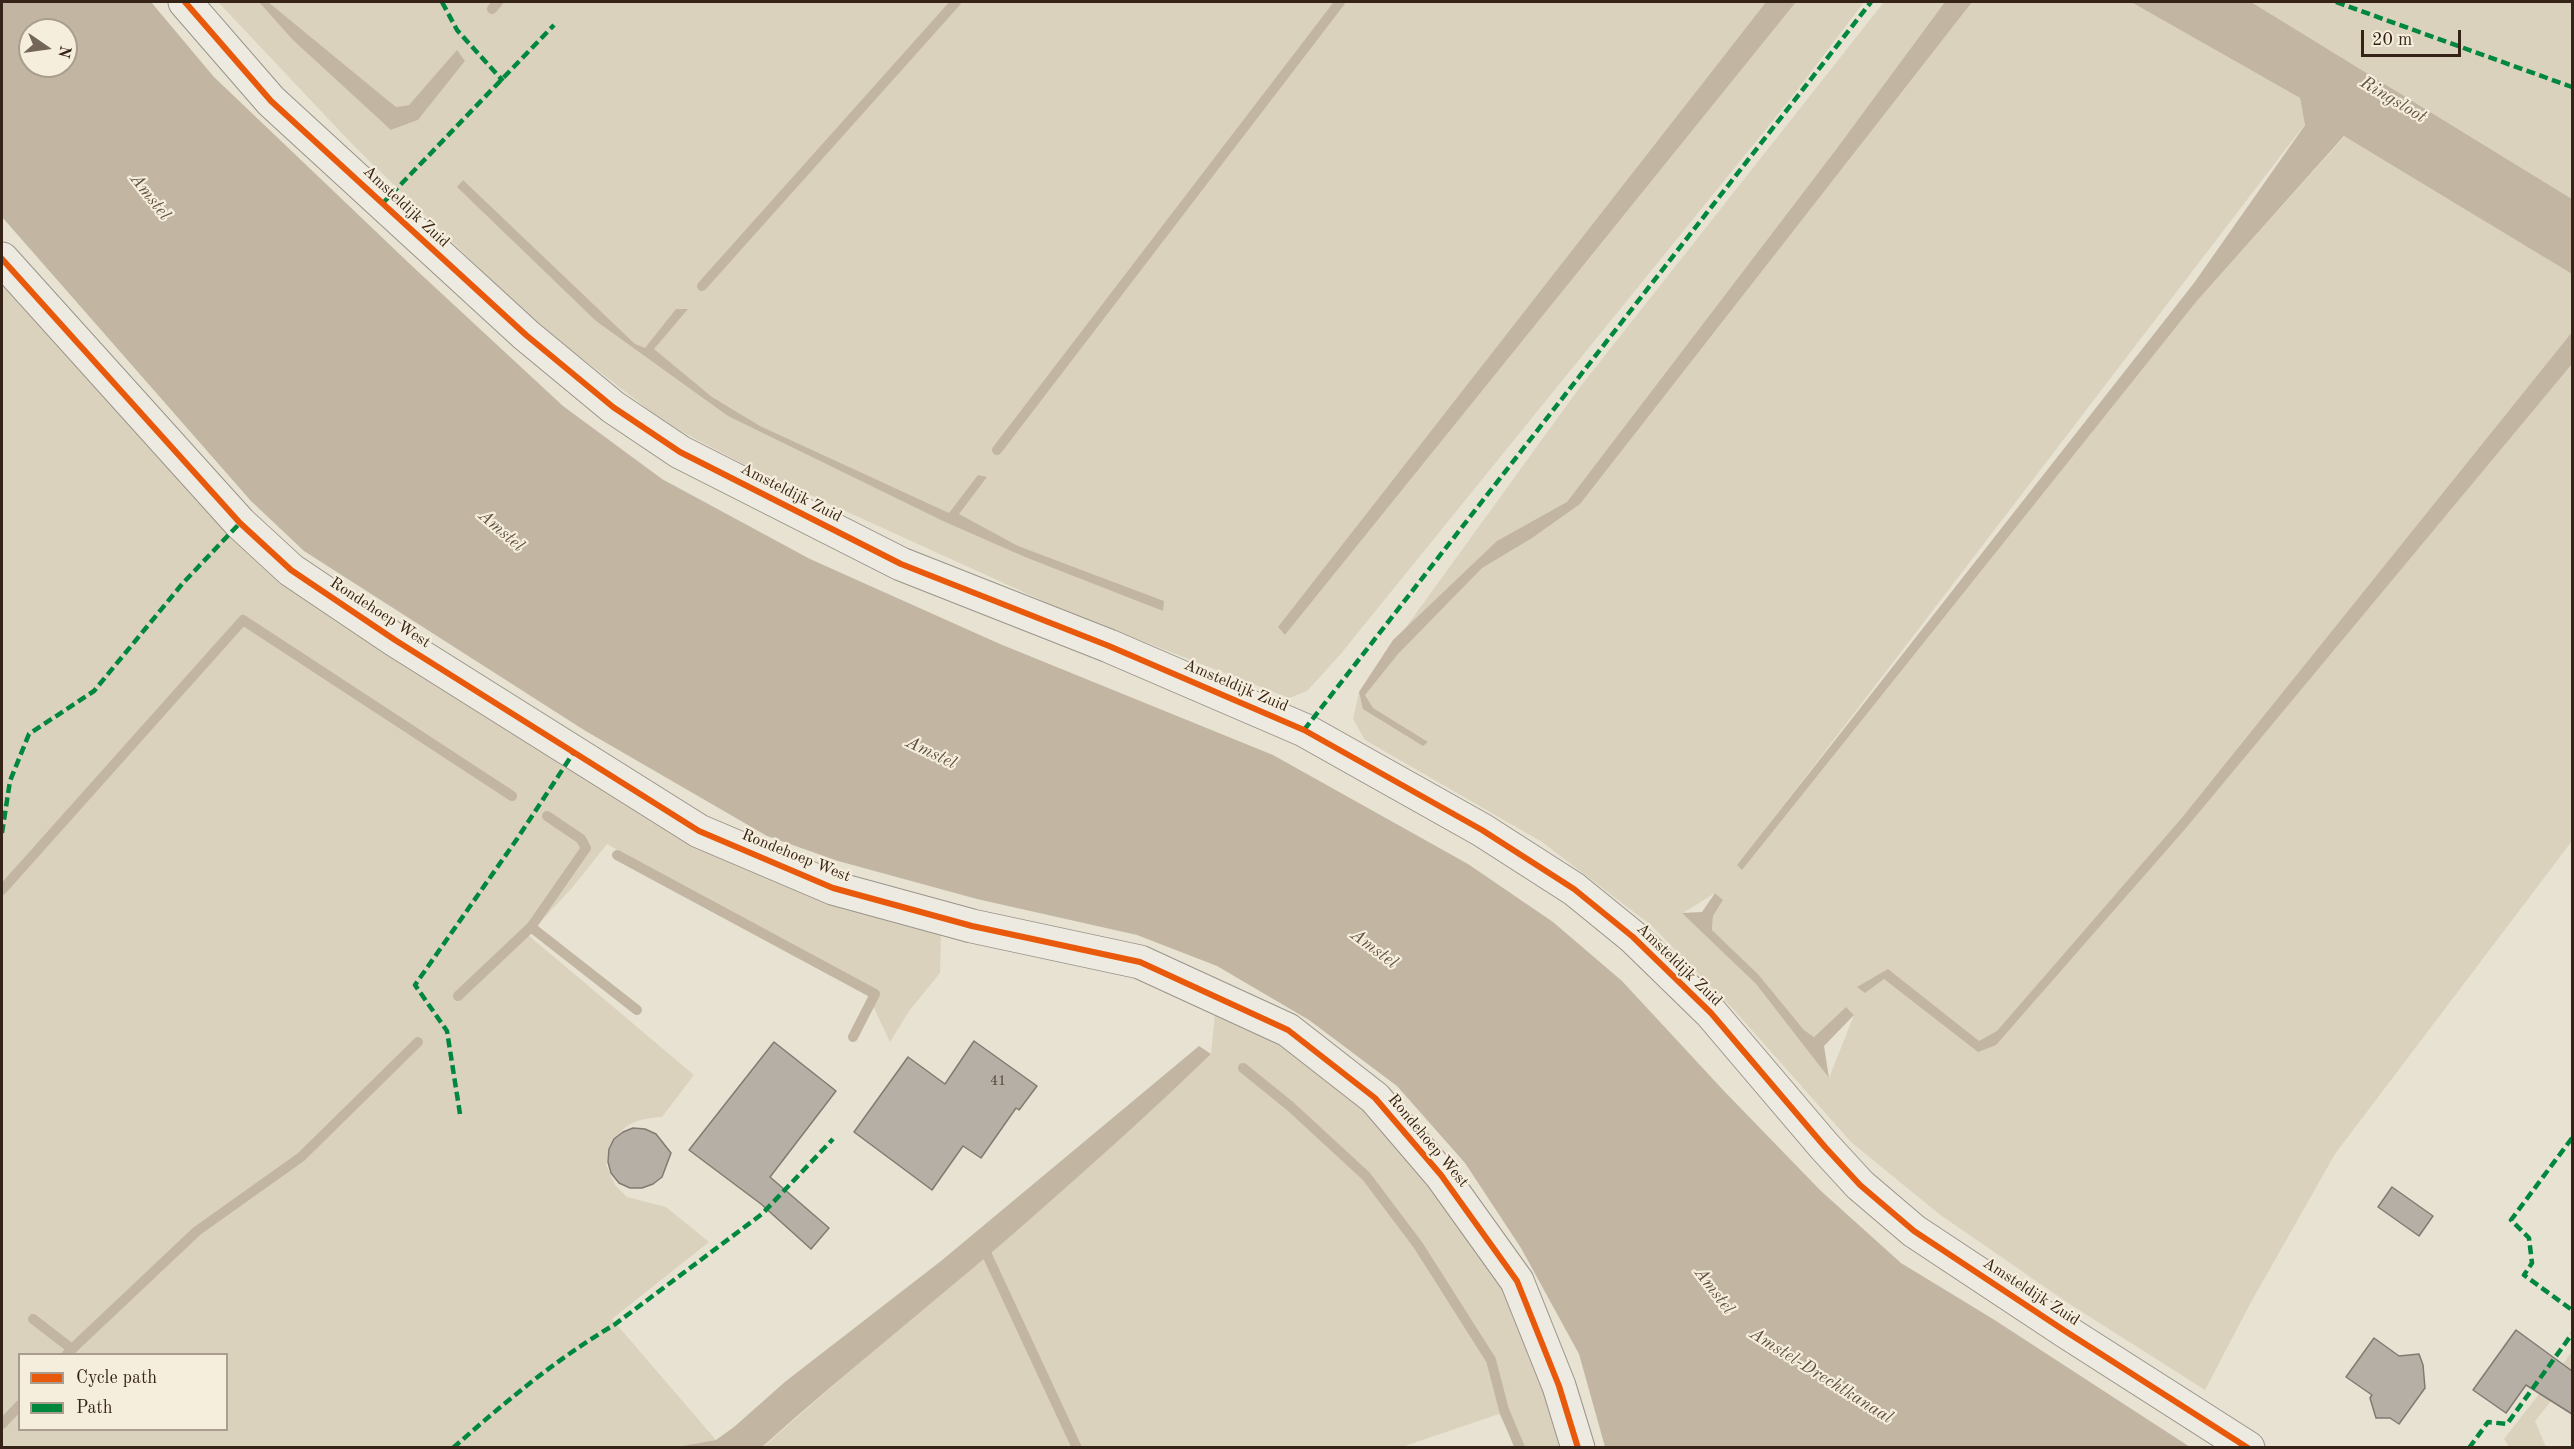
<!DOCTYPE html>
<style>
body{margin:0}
#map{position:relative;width:2574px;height:1449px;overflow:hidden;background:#e8e2d3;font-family:"Old Standard TT",serif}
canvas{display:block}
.frame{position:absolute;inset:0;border:3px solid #362317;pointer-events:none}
.legend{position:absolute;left:18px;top:1353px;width:210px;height:78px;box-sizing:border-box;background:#f6eedd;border:2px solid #a99d8e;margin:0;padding:8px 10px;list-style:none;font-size:18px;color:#362317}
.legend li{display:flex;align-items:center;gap:12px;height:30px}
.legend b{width:30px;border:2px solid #a99d8e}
.north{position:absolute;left:18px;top:18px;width:60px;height:60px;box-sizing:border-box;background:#f6eedd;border:2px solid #a99d8e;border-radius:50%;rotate:103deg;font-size:16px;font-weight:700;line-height:24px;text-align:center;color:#362317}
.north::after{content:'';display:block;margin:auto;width:21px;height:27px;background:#746659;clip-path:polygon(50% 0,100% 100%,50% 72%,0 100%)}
.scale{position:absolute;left:2361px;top:30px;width:100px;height:27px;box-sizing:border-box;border:3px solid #362317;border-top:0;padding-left:8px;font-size:18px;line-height:21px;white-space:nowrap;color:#362317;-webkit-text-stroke:4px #f6eedd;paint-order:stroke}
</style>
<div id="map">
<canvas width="2574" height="1449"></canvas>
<div class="frame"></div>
<ul class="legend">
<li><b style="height:8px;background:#e8590c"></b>Cycle path</li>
<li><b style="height:8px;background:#00873e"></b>Path</li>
</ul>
<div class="north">N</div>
<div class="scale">20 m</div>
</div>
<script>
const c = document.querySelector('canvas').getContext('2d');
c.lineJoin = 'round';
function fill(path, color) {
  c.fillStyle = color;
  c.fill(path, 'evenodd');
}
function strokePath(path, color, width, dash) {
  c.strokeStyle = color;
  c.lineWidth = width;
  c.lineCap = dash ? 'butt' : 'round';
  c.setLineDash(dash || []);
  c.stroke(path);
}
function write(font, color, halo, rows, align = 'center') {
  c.font = font + ' "Old Standard TT",serif';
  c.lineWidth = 4.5;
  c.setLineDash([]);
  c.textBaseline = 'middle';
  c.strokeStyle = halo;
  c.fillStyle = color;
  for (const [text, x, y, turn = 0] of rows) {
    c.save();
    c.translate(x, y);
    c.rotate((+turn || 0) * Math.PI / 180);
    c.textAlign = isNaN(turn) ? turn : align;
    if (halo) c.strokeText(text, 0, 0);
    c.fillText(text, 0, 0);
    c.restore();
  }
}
const green = new Path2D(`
 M 218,2 L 1766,2 L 1279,627 L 1285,635 L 1796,2 L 1864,2 L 1792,97 L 1339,656 L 1307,691 L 1289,698 L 1065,611 L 753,469 L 667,424 L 531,319 L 353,145 ZM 299,28 L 396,107 L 409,105 L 457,51 L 465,61 L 418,120 L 392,130 Z
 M 1884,2 L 2131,2 L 2300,98 L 2305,124 L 1738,865 L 2196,302 L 2345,136 L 2572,274 L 2572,332 L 2180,820 L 2186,827 L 2572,364 L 2572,841 L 2335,1154 L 2250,1304 L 2205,1390 L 2068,1303 L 1939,1214 L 1851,1142 L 1733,1009 L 1652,926 L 1542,842 L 1365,740 L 1353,719 L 1359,692 L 1580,387 ZM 1715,893 L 1723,900 L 1713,916 L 1712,930 L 1758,974 L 1804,1030 L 1814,1037 L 1846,1007 L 1854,1015 L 1829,1078 L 1756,984 L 1683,913 Z
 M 2251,2 L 2572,2 L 2572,199 Z
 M 2,266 L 244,539 L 837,898 L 941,935 L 940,973 L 909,1011 L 890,1042 L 867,993 L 607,844 L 572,888 L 528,935 L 694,1075 L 662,1117 C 625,1119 615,1131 606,1165 L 615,1185 L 627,1197 L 666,1207 L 709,1242 L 612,1319 L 716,1440 L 677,1448 L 2,1447 ZM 20,1354 L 226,1354 L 226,1430 L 20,1430 Z
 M 1216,1003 L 1293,1046 L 1398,1134 L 1486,1251 L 1541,1352 L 1566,1447 L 1516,1447 L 1499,1414 L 1399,1448 L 762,1448 L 894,1332 L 1037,1213 L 1211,1054 Z
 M 2572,1352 L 2572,1375 L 2535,1421 L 2546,1447 L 2509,1447 L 2504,1439 Z`);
const water = new Path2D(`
 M 2,2 L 151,2 L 214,77 L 412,266 L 563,406 L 662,479 L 810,559 L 1000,644 L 1273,755 L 1468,864 L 1553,922 L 1622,981 L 1724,1091 L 1821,1191 L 1901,1263 L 1993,1319 L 2190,1447 L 1605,1447 L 1579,1354 L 1521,1248 L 1465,1163 L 1397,1086 L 1309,1020 L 1217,966 L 1137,935 L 977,899 L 838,861 L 767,836 L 584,730 L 304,551 L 251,501 L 2,217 ZM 30,30 L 66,30 L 66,66 L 30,66 Z
 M 259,2 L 268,2 L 396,107 L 409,105 L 457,50 L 465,61 L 418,120 L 391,130 L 293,40 Z
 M 1766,2 L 1796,2 L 1285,635 L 1278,627 Z
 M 1945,2 L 1972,2 L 1580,504 L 1532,538 L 1482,568 L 1398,654 L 1365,695 L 1373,708 L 1428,742 L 1423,746 L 1363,709 L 1359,692 L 1393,640 L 1497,541 L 1567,502 L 1835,151 Z
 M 2131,2 L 2251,2 L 2572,199 L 2572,274 L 2344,136 L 2196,302 L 1742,870 L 1737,865 L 2194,283 L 2305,125 L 2300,98 Z
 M 463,180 L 635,344 L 645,348 L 676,309 L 688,309 L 654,349 L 712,397 L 760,426 L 949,513 L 978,475 L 987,477 L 959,514 L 1018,546 L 1164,601 L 1163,611 L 1025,557 L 943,521 L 728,416 L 596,321 L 457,187 Z
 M 2572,332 L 2572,364 L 2186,828 L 1996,1045 L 1978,1052 L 1884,979 L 1865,993 L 1857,987 L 1888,969 L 1979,1041 L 1997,1031 L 2180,820 Z
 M 1715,893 L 1723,900 L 1713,916 L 1712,930 L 1758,974 L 1804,1030 L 1814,1037 L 1846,1007 L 1854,1015 L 1824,1046 L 1829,1078 L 1756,984 L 1682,913 L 1702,912 Z
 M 1199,1046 L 1211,1054 C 1154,1109 1095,1162 1036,1214 C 946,1293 851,1367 762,1447 L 677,1447 L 716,1440 L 734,1427 L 786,1381 L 941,1261 Z`);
const stream = new Path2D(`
 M 492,9 L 498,2
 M 702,286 L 956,2
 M 997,450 L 1340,2
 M 617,855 L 875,994 L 853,1037
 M 2,890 L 243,620 L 512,796
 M 531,927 L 586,848 L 581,839 L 547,816
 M 458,996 L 531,927 L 637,1010
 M 1243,1068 L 1290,1106 L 1366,1176 L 1418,1245 L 1491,1360 L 1504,1410 L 1520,1448
 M 982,1244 L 1077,1448
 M 33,1319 L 72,1349 L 67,1354
 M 72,1349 L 197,1231 L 301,1157 L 418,1042
 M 2,1424 L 20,1405`);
const building = new Path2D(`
 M 974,1041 L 1037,1086 L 1019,1110 L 1016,1108 L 981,1158 L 963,1146 L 932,1190 L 854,1132 L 908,1057 L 945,1084 Z
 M 774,1042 L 836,1091 L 770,1177 L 829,1228 L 811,1249 L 761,1204 L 689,1150 Z
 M 633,1128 L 645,1129 L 656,1134 L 671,1153 L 662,1177 L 653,1184 L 642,1188 L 630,1188 L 619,1183 L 611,1173 L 608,1162 L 609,1149 L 614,1139 L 623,1132 Z
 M 2392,1187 L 2433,1216 L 2419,1236 L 2378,1207 Z
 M 2516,1330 L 2572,1371 L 2572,1414 L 2526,1385 L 2506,1413 L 2473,1390 Z
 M 2374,1338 L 2399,1356 L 2419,1354 L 2423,1365 L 2425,1388 L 2399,1424 L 2390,1418 L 2376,1418 L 2370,1398 L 2372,1395 L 2346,1377 Z`);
const minor = new Path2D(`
 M 185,2 L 271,101 L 526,335 L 613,407 L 680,452 L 901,564 L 1109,646 L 1304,730 L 1482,830 L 1574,889 L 1633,937 L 1711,1013 L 1825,1147 L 1860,1185 L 1914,1231 L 2065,1331 L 2248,1448
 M 2,259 L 240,523 L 291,570 L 395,640 L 699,831 L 833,888 L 972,926 L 1140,962 L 1288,1030 L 1375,1098 L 1441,1175 L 1517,1281 L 1559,1386 L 1578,1448`);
const quiet = new Path2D(`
 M 442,2 L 457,30 L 503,81
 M 2336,2 L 2572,87
 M 382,204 L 554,25
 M 1304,730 L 1871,2
 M 2,833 L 10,781 L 29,734 L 94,691 L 183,583 L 240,523
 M 460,1114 L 447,1031 L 415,985 L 517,839 L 574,752
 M 2572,1138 L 2511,1220 L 2529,1238 L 2532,1263 L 2524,1275 L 2572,1310
 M 453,1448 C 504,1403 556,1359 614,1325 L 762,1214 L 833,1139
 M 2469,1448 L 2488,1422 L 2507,1424 L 2572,1334`);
const cycleway = new Path2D(`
 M 185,2 L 271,101 L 526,335 L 613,407 L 680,452 L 901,564 L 1109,646 L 1304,730 L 1482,830 L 1574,889 L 1633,937 L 1711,1013 L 1825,1147 L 1860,1185 L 1914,1231 L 2065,1331 L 2248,1448
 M 2,259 L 240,523 L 291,570 L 395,640 L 699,831 L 833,888 L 972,926 L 1140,962 L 1288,1030 L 1375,1098 L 1441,1175 L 1517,1281 L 1559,1386 L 1578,1448`);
const numberNames = [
 ["41",998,1081]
];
const streetNames = [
 ["Amsteldijk Zuid",406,207,43],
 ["Amsteldijk Zuid",791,493,27],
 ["Rondehoep West",380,613,33],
 ["Amsteldijk Zuid",1236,686,23],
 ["Rondehoep West",796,856,22],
 ["Amsteldijk Zuid",1679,965,44],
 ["Rondehoep West",1428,1141,50],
 ["Amsteldijk Zuid",2031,1292,33]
];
const waterNames = [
 ["Ringsloot",2393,100,31],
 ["Amstel",150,197,52],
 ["Amstel",501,531,41],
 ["Amstel",931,753,26],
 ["Amstel",1374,949,37],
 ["Amstel",1714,1291,53],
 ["Amstel-Drechtkanaal",1821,1376,32]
];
fill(green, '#dbd2be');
fill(water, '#c2b6a2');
strokePath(stream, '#c2b6a2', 10);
fill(building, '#b5afa5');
strokePath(building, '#817a71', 1.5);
strokePath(minor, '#9a948a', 35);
strokePath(minor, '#edeae2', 33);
strokePath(quiet, '#00873e', 4.5, [9, 4.5]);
strokePath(cycleway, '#e8590c', 6);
write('14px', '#56463a', null, numberNames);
write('16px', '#362317', '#f6eedd', streetNames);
write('italic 18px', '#615040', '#f6eedd', waterNames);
</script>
